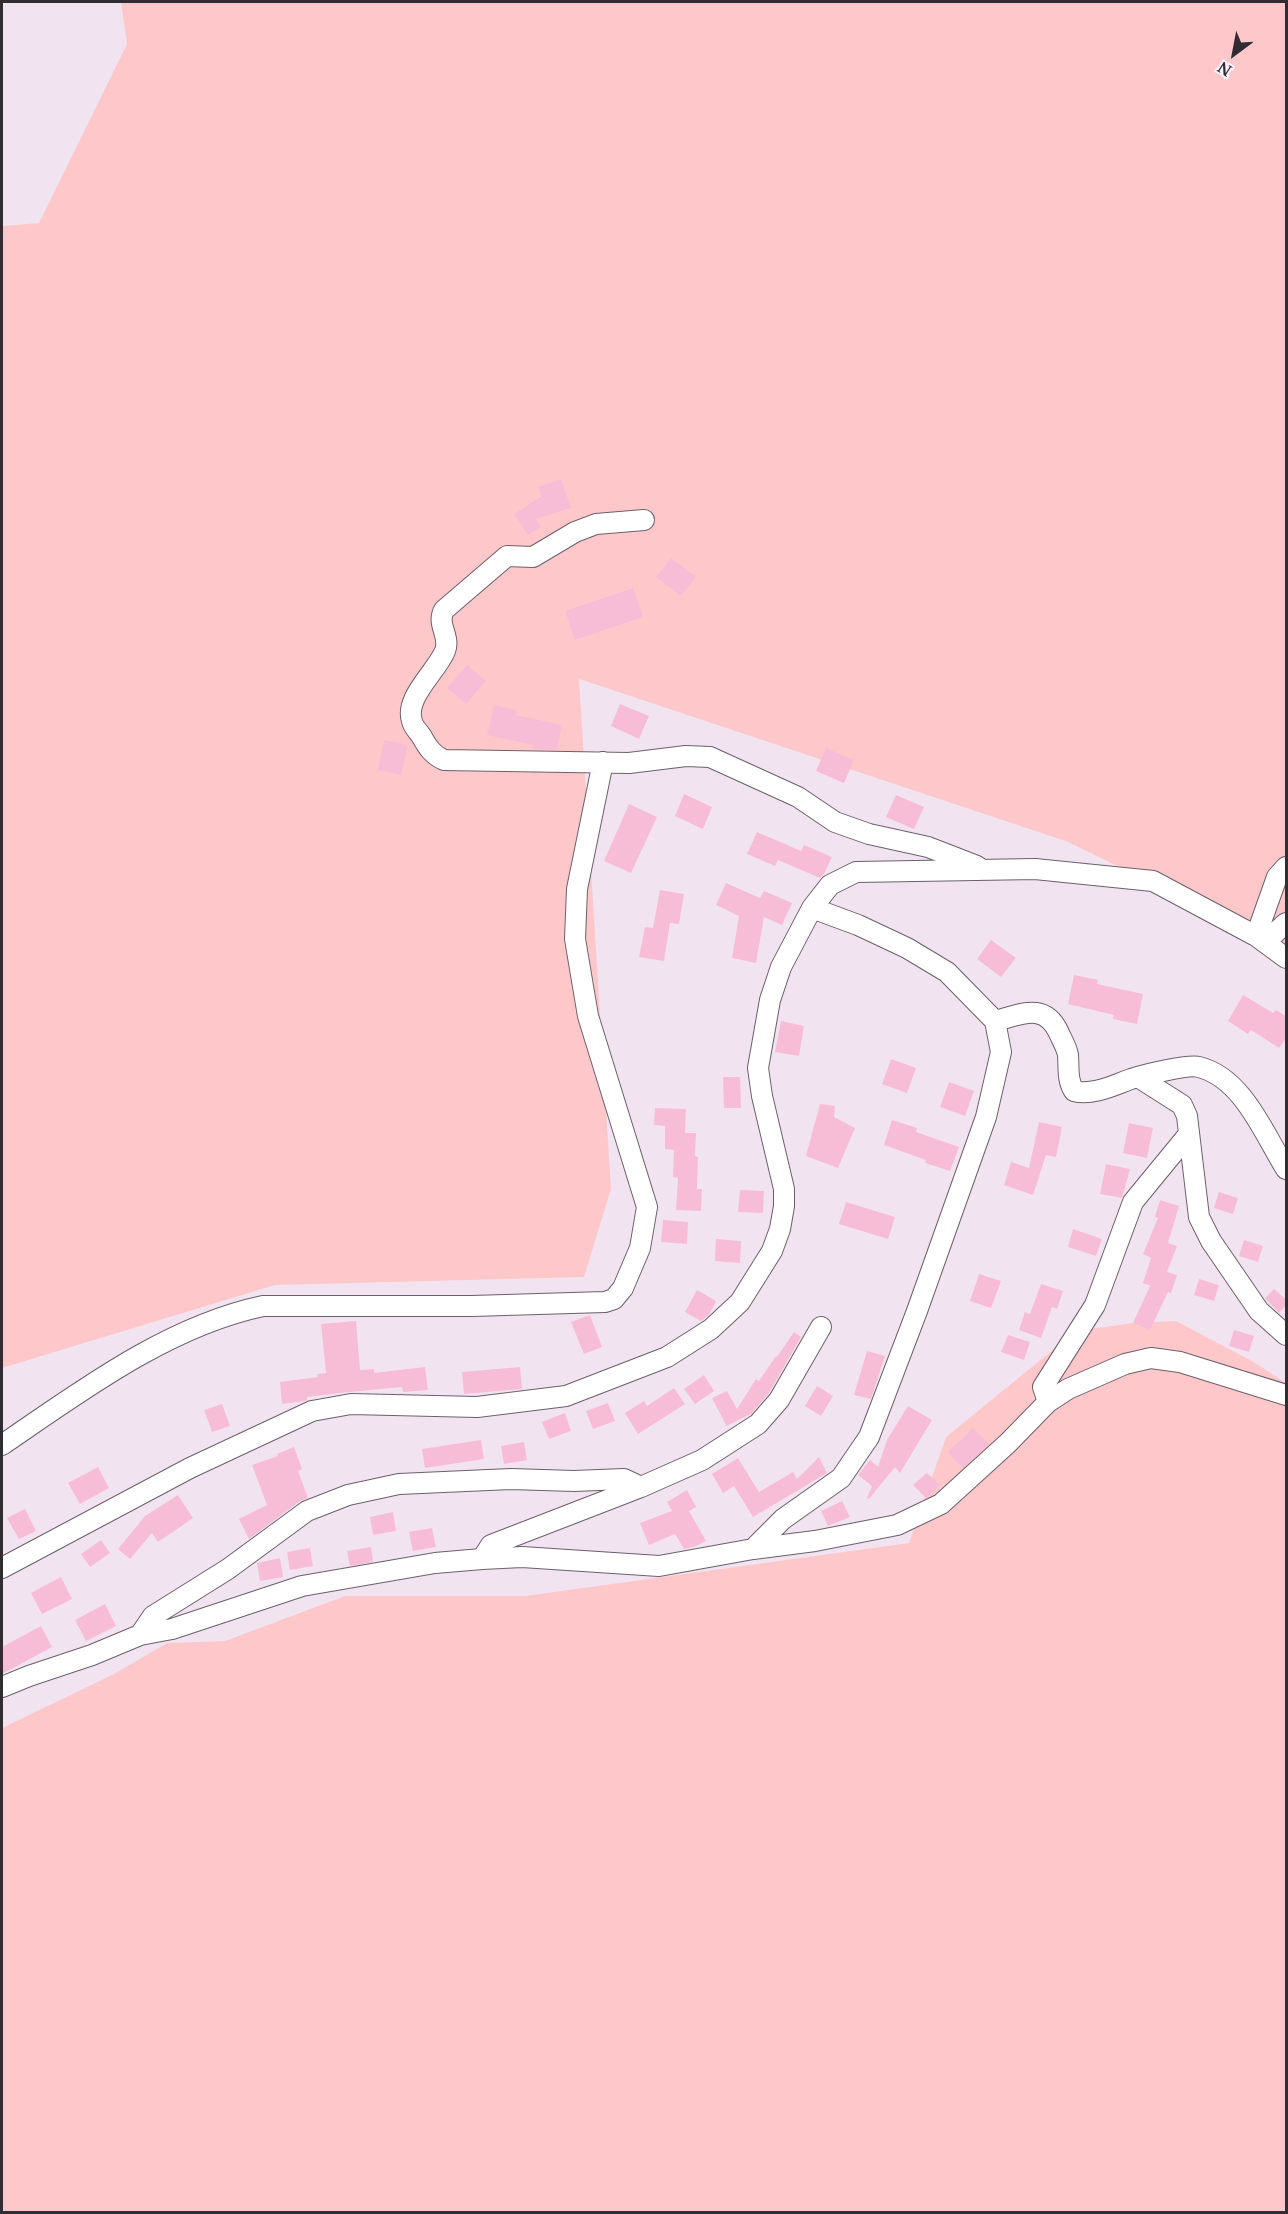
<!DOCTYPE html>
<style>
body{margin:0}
#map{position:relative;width:1288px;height:2214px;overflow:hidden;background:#f1e4f0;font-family:"Noto Serif",serif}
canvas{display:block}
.frame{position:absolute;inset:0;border:3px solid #312c31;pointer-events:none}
.north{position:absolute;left:1204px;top:24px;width:60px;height:60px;-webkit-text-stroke:4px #fff1fd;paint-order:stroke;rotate:212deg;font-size:16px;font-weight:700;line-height:24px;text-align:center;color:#312c31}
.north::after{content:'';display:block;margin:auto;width:21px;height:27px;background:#312c31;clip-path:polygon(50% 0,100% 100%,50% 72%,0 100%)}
</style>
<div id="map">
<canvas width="1288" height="2214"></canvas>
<div class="frame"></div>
<div class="north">N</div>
</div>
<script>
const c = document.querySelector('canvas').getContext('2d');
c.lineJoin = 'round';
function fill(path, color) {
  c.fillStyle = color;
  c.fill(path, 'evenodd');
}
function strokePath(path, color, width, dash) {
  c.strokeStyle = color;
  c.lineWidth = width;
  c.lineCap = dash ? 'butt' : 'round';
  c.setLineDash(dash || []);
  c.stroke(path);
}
const green = new Path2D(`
 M 121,2 L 1286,2 L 1286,948 L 1068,842 L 579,679 L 611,1189 L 584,1277 L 275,1285 L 2,1368 L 2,226 L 39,223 L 127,44 Z
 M 1176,1321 L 1252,1361 L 1286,1383 L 1286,2212 L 2,2212 L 2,1728 L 114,1674 L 167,1643 L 225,1641 L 345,1596 L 525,1596 L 909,1543 L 946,1437 L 1076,1331 L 1133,1323 Z`);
const building = new Path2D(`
 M 561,479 L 571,508 L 536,519 L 541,527 L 528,535 L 514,514 L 542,496 L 538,487 Z
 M 671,558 L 696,577 L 681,596 L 656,577 Z
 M 633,588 L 643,617 L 575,640 L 565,611 Z
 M 467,665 L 486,681 L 466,704 L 447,688 Z
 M 620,704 L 649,716 L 639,739 L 611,726 Z
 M 494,705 L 517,710 L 516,715 L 562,725 L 557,750 L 532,749 L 533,745 L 487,735 Z
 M 384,740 L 408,745 L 401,775 L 378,770 Z
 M 826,748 L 854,760 L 844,783 L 816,771 Z
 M 684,794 L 712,807 L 703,829 L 675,816 Z
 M 896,795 L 924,807 L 914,829 L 886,817 Z
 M 629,804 L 657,817 L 631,873 L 604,861 Z
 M 757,832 L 801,851 L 804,845 L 832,857 L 824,874 L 820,878 L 778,860 L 775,866 L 747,854 Z
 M 726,883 L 760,898 L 764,891 L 792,903 L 782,925 L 764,917 L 756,963 L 732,958 L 739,916 L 716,905 Z
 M 660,890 L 684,894 L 679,924 L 670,923 L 664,961 L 639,957 L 645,927 L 653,928 Z
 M 991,940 L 1016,958 L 1001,977 L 977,959 Z
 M 1074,975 L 1098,980 L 1097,984 L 1143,994 L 1137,1024 L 1113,1019 L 1114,1015 L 1068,1004 Z
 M 1243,995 L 1273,1013 L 1276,1010 L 1287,1017 L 1287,1037 L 1279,1048 L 1251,1030 L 1248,1034 L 1228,1021 Z
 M 781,1021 L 804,1026 L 799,1056 L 775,1052 Z
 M 891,1059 L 916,1068 L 907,1093 L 882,1084 Z
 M 723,1077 L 740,1077 L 741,1108 L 724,1108 Z
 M 949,1082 L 974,1091 L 965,1116 L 940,1107 Z
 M 820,1104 L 835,1106 L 834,1117 L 855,1128 L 838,1168 L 806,1156 Z
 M 655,1108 L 686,1109 L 685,1133 L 696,1133 L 695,1156 L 698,1157 L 697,1189 L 702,1189 L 701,1211 L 676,1210 L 678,1178 L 673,1177 L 674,1150 L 665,1149 L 665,1126 L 654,1125 Z
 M 892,1120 L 917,1128 L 916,1132 L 959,1147 L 950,1171 L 925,1163 L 926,1160 L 884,1145 Z
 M 1039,1122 L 1062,1127 L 1056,1157 L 1046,1155 L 1033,1195 L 1004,1185 L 1011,1162 L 1029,1168 Z
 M 1129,1123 L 1153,1128 L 1147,1158 L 1123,1153 Z
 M 1106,1164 L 1130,1169 L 1122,1198 L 1100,1194 Z
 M 740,1190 L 764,1191 L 763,1213 L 738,1212 Z
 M 1219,1192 L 1238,1198 L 1233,1214 L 1214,1208 Z
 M 1160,1200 L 1179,1206 L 1168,1243 L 1177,1246 L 1167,1272 L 1177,1275 L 1171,1293 L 1168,1292 L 1150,1330 L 1133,1323 L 1150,1286 L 1143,1283 L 1151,1258 L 1143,1254 L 1158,1218 L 1155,1217 Z
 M 846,1202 L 895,1217 L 888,1239 L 839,1224 Z
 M 663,1220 L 688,1222 L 687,1244 L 661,1242 Z
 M 1073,1229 L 1102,1239 L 1096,1256 L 1068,1247 Z
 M 716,1239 L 741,1241 L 740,1263 L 715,1261 Z
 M 1244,1240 L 1263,1246 L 1258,1262 L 1239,1256 Z
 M 979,1274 L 1001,1281 L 991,1308 L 970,1301 Z
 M 1199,1279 L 1219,1285 L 1214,1301 L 1194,1295 Z
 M 1041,1284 L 1063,1291 L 1057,1309 L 1052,1307 L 1041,1338 L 1019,1330 L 1025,1312 L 1030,1314 Z
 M 1274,1289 L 1287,1300 L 1287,1305 L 1279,1313 L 1265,1298 Z
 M 697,1290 L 716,1301 L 709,1315 L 701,1321 L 685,1312 Z
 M 590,1315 L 602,1347 L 584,1354 L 571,1322 Z
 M 356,1321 L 360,1370 L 374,1369 L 374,1373 L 425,1367 L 428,1390 L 403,1392 L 402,1387 L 349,1392 L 307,1397 L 307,1400 L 305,1401 L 282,1404 L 280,1382 L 318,1377 L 317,1374 L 326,1373 L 321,1324 Z
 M 1234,1330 L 1254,1336 L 1249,1352 L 1229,1346 Z
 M 794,1332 L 801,1337 L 769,1393 L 751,1414 L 724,1427 L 726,1425 L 712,1398 L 727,1391 L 737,1409 L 756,1379 L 759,1381 L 776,1356 L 777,1357 Z
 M 1008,1335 L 1030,1342 L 1024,1360 L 1001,1352 Z
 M 867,1351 L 885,1356 L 871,1399 L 854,1395 Z
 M 520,1367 L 522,1389 L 464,1394 L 462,1372 Z
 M 704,1375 L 714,1391 L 695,1404 L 684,1389 Z
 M 817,1386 L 833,1396 L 821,1416 L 805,1406 Z
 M 674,1388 L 685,1404 L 638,1434 L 625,1413 L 644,1401 L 647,1406 Z
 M 608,1403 L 615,1421 L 593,1429 L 586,1411 Z
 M 222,1404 L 230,1426 L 212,1432 L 204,1410 Z
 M 908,1406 L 932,1420 L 900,1473 L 895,1467 L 869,1499 L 867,1498 L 872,1486 L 858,1475 L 870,1460 L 878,1467 L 887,1440 Z
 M 565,1413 L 571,1431 L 549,1439 L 542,1422 Z
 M 973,1428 L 989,1444 L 963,1468 L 948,1452 Z
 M 481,1440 L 484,1459 L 425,1468 L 422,1449 Z
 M 524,1442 L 527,1460 L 504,1464 L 501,1446 Z
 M 294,1447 L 302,1469 L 298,1471 L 308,1498 L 300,1501 L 249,1539 L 239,1519 L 267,1505 L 252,1465 L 278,1456 L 277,1454 Z
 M 819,1457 L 827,1473 L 753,1517 L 734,1486 L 723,1493 L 712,1474 L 738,1458 L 759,1492 L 793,1472 L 797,1479 Z
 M 98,1467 L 109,1488 L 80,1504 L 68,1483 Z
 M 927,1473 L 940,1485 L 926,1498 L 913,1485 Z
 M 687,1490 L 696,1507 L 689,1511 L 706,1541 L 694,1547 L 684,1549 L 675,1534 L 649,1545 L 640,1523 L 672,1511 L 667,1502 Z
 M 178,1495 L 193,1518 L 158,1542 L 152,1533 L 130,1559 L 118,1549 L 145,1516 Z
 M 842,1501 L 850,1517 L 828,1526 L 821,1511 Z
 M 25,1509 L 36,1531 L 19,1539 L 7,1518 Z
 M 393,1512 L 396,1531 L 373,1535 L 370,1517 Z
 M 432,1528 L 436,1547 L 413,1551 L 409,1532 Z
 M 101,1540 L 110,1553 L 90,1567 L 81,1554 Z
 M 371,1547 L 373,1562 L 350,1566 L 347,1551 Z
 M 310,1548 L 313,1566 L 290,1570 L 287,1552 Z
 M 280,1558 L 283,1577 L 260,1581 L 257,1563 Z
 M 61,1577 L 72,1599 L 42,1614 L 31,1593 Z
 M 105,1604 L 116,1626 L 86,1641 L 75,1620 Z
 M 41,1626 L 52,1647 L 2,1674 L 2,1647 Z`);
const minor = new Path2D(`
 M 644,520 L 596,524 L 575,532 L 533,557 L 507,556 L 444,610 C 436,625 451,636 445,651 C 437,671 404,698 412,721 C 413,727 419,732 422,737 C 428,748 433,755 444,760 L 629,763 L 686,756 L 710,757 L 798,797 L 835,822 L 869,834 L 928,847 L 977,866
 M 1256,936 L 1277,877 L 1286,867
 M 1265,942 L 1286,923
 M 995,1021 C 1022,1014 1045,1002 1059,1033 C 1062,1040 1067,1048 1068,1055 C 1069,1068 1067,1080 1074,1091 C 1093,1096 1114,1085 1131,1079 C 1144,1075 1188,1064 1199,1067 C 1243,1078 1264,1134 1286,1169
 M 1138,1077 L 1182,1105 L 1187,1116 L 1199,1217 L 1211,1241 L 1259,1311 L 1286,1335
 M 1048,1402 L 1043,1387 L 1095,1305 L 1133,1202 L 1188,1135
 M 2,1445 C 81,1391 168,1326 263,1306 L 472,1306 L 605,1302 L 614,1299 L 623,1288 L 640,1248 L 647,1207 L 588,1016 L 575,939 L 577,889 L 603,762
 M 753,1549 L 783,1519 L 841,1478 L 869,1437 L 917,1311 L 986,1117 L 1001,1052 L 995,1021 L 947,972 L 907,948 L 858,925 L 812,908
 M 482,1559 L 491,1545 L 641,1487
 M 2,1568 L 190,1468 L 312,1411 L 351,1404 L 477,1407 L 566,1396 L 667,1357 L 711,1329 L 740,1302 L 772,1251 L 780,1229 L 784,1206 L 784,1189 L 762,1096 L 758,1068 L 770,1000 L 781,967 L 812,908 L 830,885 L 856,872 L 1035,869 L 1153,881 L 1256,936 L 1286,958
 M 140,1635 L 153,1616 L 228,1569 L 307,1511 L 348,1495 L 399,1484 L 511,1479 L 574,1481 L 624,1479 L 641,1487 L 702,1460 L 758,1424 L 779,1400 L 821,1327
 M 2,1687 L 29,1676 L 92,1655 L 140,1635 L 172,1629 L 302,1586 L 435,1563 L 482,1559 L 522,1557 L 659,1566 L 753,1549 L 815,1541 L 897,1525 L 941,1504 L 1008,1443 L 1048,1402 L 1068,1389 L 1125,1364 L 1151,1358 L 1180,1362 L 1286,1395`);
fill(green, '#fec8cb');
fill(building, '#f8bdd6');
strokePath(minor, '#6b606a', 22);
strokePath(minor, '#fff', 20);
</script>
